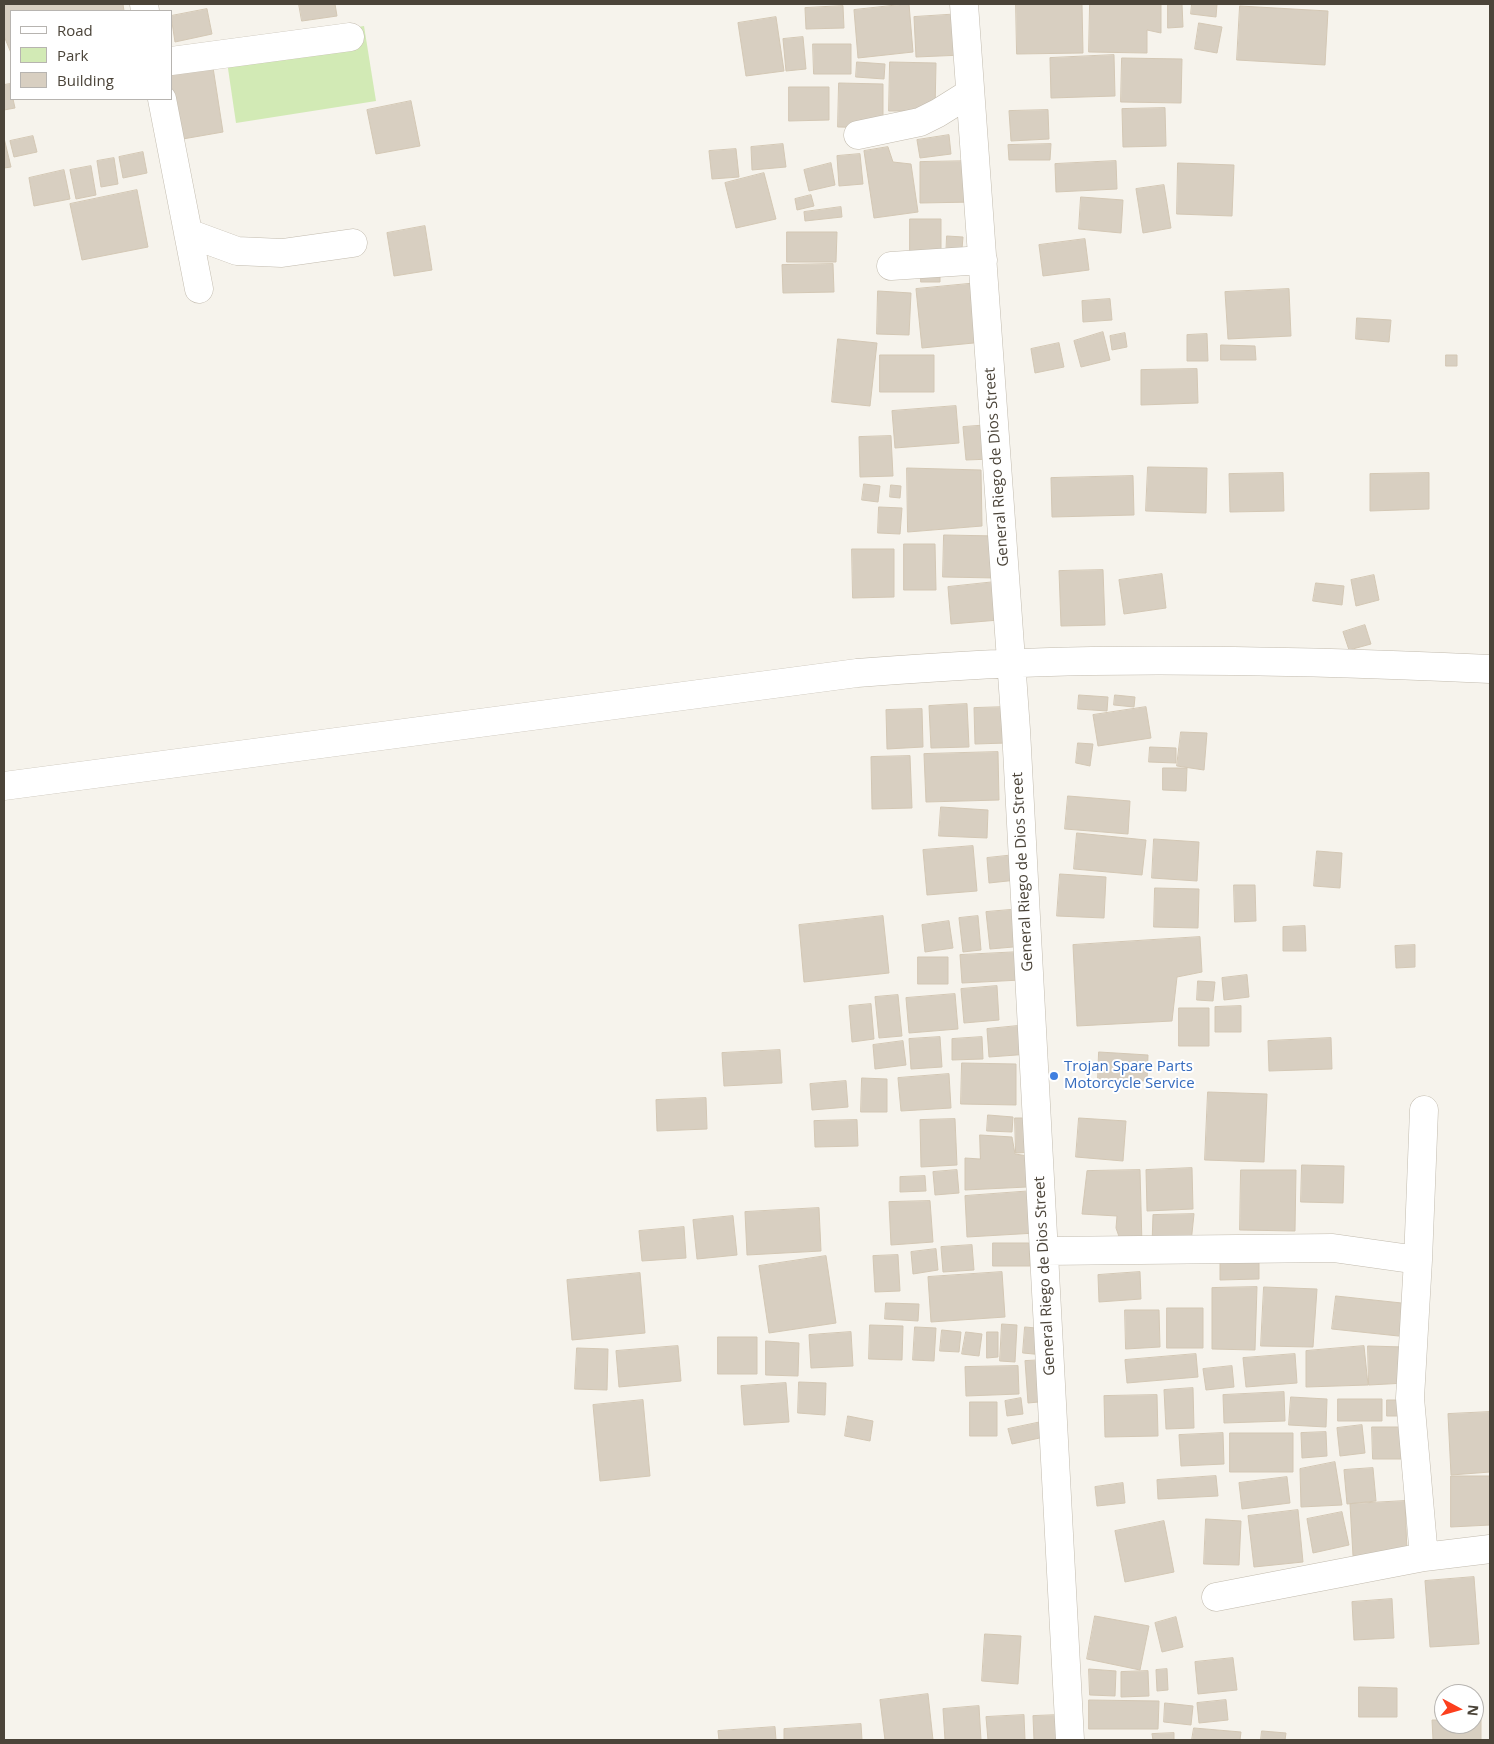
<!DOCTYPE html>
<style>
body{margin:0}
#map{position:relative;width:1494px;height:1744px;overflow:hidden;background:#f6f3ec;font-family:"Open Sans",sans-serif}
canvas{display:block}
.frame{position:absolute;inset:0;border:5px solid #4b4439;pointer-events:none}
.legend{position:absolute;left:10px;top:10px;width:162px;height:90px;box-sizing:border-box;background:#fff;border:1px solid #b7b4b0;margin:0;padding:6px 9px;list-style:none;font-size:15px;color:#4b4439}
.legend li{display:flex;align-items:center;gap:10px;height:25px}
.legend b{width:25px;border:1px solid #b7b4b0}
.north{position:absolute;left:1434px;top:1684px;width:50px;height:50px;box-sizing:border-box;background:#fff;border:1px solid #b7b4b0;border-radius:50%;rotate:96deg;font-size:14px;font-weight:700;line-height:20px;text-align:center;color:#4b4439}
.north::after{content:'';display:block;margin:auto;width:18px;height:22px;background:#fc3f1d;clip-path:polygon(50% 0,100% 100%,50% 72%,0 100%)}
</style>
<div id="map">
<canvas width="1494" height="1744"></canvas>
<div class="frame"></div>
<ul class="legend">
<li><b style="height:6px;background:#fff"></b>Road</li>
<li><b style="height:14px;background:#d2eab5"></b>Park</li>
<li><b style="height:14px;background:#d8cfc1"></b>Building</li>
</ul>
<div class="north">N</div>
</div>
<script>
const c = document.querySelector('canvas').getContext('2d');
c.lineJoin = 'round';
function fill(path, color) {
  c.fillStyle = color;
  c.fill(path, 'evenodd');
}
function strokePath(path, color, width, dash) {
  c.strokeStyle = color;
  c.lineWidth = width;
  c.lineCap = dash ? 'butt' : 'round';
  c.setLineDash(dash || []);
  c.stroke(path);
}
function write(font, color, halo, rows, align = 'center') {
  c.font = font + ' "Open Sans",sans-serif';
  c.lineWidth = 4;
  c.setLineDash([]);
  c.textBaseline = 'middle';
  c.strokeStyle = halo;
  c.fillStyle = color;
  for (const [text, x, y, turn = 0] of rows) {
    c.save();
    c.translate(x, y);
    c.rotate((+turn || 0) * Math.PI / 180);
    c.textAlign = isNaN(turn) ? turn : align;
    if (halo) c.strokeText(text, 0, 0);
    c.fillText(text, 0, 0);
    c.restore();
  }
}
const green = new Path2D(`
 M 364,26 L 376,101 L 236,123 L 225,48 Z`);
const building = new Path2D(`
 M 4,4 L 123,4 L 124,11 L 11,11 L 11,53 L 4,36 Z
 M 299,4 L 335,4 L 337,16 L 302,21 Z
 M 909,4 L 913,52 L 858,58 L 854,10 Z
 M 1016,4 L 1082,4 L 1083,53 L 1017,54 Z
 M 1090,4 L 1161,4 L 1161,33 L 1147,30 L 1147,53 L 1089,52 Z
 M 1168,4 L 1182,4 L 1183,27 L 1168,28 Z
 M 1192,4 L 1217,4 L 1216,17 L 1191,14 Z
 M 843,6 L 844,28 L 806,29 L 805,8 Z
 M 1240,6 L 1328,11 L 1325,65 L 1237,60 Z
 M 207,9 L 212,34 L 175,42 L 171,16 Z
 M 961,14 L 963,55 L 916,57 L 914,17 Z
 M 776,17 L 784,71 L 746,76 L 738,23 Z
 M 1199,23 L 1222,27 L 1217,53 L 1195,49 Z
 M 803,37 L 806,69 L 786,71 L 783,39 Z
 M 813,44 L 851,44 L 851,74 L 814,74 Z
 M 1114,55 L 1115,96 L 1051,98 L 1050,58 Z
 M 1122,58 L 1182,59 L 1181,103 L 1121,102 Z
 M 212,61 L 223,132 L 177,140 L 171,99 L 171,67 Z
 M 857,62 L 885,64 L 884,79 L 856,77 Z
 M 890,62 L 936,63 L 935,111 L 889,111 Z
 M 839,83 L 883,84 L 883,128 L 838,127 Z
 M 10,84 L 11,99 L 13,99 L 15,108 L 4,110 L 4,85 Z
 M 789,87 L 829,87 L 829,120 L 789,121 Z
 M 411,101 L 420,146 L 376,154 L 367,110 Z
 M 1165,108 L 1166,146 L 1123,147 L 1122,109 Z
 M 1048,110 L 1049,139 L 1011,141 L 1009,111 Z
 M 949,135 L 951,154 L 920,158 L 917,140 Z
 M 33,136 L 37,152 L 14,157 L 10,141 Z
 M 4,138 L 11,167 L 4,168 Z
 M 783,144 L 786,167 L 752,170 L 751,147 Z
 M 1051,144 L 1050,160 L 1009,160 L 1008,145 Z
 M 888,147 L 893,162 L 911,164 L 918,212 L 874,218 L 864,151 Z
 M 736,149 L 739,177 L 712,179 L 709,151 Z
 M 143,152 L 147,173 L 123,178 L 119,157 Z
 M 860,154 L 863,184 L 839,186 L 837,156 Z
 M 114,158 L 118,184 L 101,187 L 97,161 Z
 M 974,161 L 974,202 L 920,203 L 920,162 Z
 M 1116,161 L 1117,189 L 1056,192 L 1055,164 Z
 M 831,163 L 835,185 L 809,191 L 804,170 Z
 M 1178,163 L 1234,165 L 1232,216 L 1177,214 Z
 M 91,166 L 96,195 L 76,199 L 70,170 Z
 M 64,170 L 70,199 L 34,206 L 29,178 Z
 M 764,173 L 776,219 L 736,228 L 725,183 Z
 M 1164,185 L 1171,228 L 1143,233 L 1136,189 Z
 M 137,190 L 148,247 L 82,260 L 70,204 Z
 M 811,195 L 814,206 L 797,210 L 795,199 Z
 M 1081,197 L 1123,200 L 1121,233 L 1079,229 Z
 M 841,207 L 842,217 L 805,221 L 804,212 Z
 M 910,219 L 941,219 L 941,261 L 910,261 Z
 M 425,226 L 432,270 L 394,276 L 387,233 Z
 M 787,232 L 837,232 L 836,262 L 787,262 Z
 M 947,236 L 963,237 L 961,261 L 946,259 Z
 M 1085,239 L 1089,270 L 1043,276 L 1039,245 Z
 M 833,264 L 834,292 L 783,293 L 782,265 Z
 M 921,267 L 940,267 L 940,282 L 921,282 Z
 M 978,283 L 984,342 L 922,348 L 916,289 Z
 M 1289,289 L 1291,336 L 1228,339 L 1225,292 Z
 M 878,291 L 911,293 L 909,335 L 877,334 Z
 M 1110,299 L 1112,320 L 1083,322 L 1082,301 Z
 M 1357,318 L 1391,320 L 1389,342 L 1356,339 Z
 M 1103,332 L 1110,360 L 1081,367 L 1074,341 Z
 M 1125,333 L 1127,347 L 1112,350 L 1110,336 Z
 M 1207,334 L 1208,361 L 1187,361 L 1187,335 Z
 M 838,339 L 877,343 L 870,406 L 832,402 Z
 M 1059,343 L 1064,367 L 1035,373 L 1031,349 Z
 M 1221,345 L 1255,346 L 1256,360 L 1221,360 Z
 M 880,355 L 934,355 L 934,392 L 880,392 Z
 M 1446,355 L 1457,355 L 1457,366 L 1446,366 Z
 M 1197,369 L 1198,403 L 1141,405 L 1141,370 Z
 M 956,406 L 959,443 L 895,448 L 892,411 Z
 M 990,425 L 992,459 L 966,460 L 963,427 Z
 M 891,436 L 893,476 L 860,477 L 859,437 Z
 M 1148,467 L 1207,468 L 1206,513 L 1146,511 Z
 M 907,468 L 981,470 L 982,526 L 908,532 Z
 M 1283,473 L 1284,511 L 1230,512 L 1229,474 Z
 M 1429,473 L 1429,509 L 1370,511 L 1370,474 Z
 M 1133,476 L 1134,515 L 1052,517 L 1051,478 Z
 M 864,484 L 880,486 L 878,502 L 862,500 Z
 M 891,485 L 901,486 L 900,498 L 890,497 Z
 M 879,507 L 902,508 L 900,534 L 878,533 Z
 M 944,535 L 997,536 L 996,578 L 943,577 Z
 M 904,544 L 935,544 L 936,590 L 904,590 Z
 M 852,549 L 894,549 L 894,597 L 853,598 Z
 M 1103,570 L 1105,625 L 1061,626 L 1059,571 Z
 M 1162,574 L 1166,608 L 1124,614 L 1119,580 Z
 M 1374,575 L 1379,600 L 1356,606 L 1351,580 Z
 M 995,582 L 999,620 L 951,624 L 948,587 Z
 M 1316,583 L 1344,586 L 1342,605 L 1313,601 Z
 M 1365,625 L 1371,644 L 1349,650 L 1343,632 Z
 M 1079,695 L 1108,697 L 1107,711 L 1078,709 Z
 M 1115,695 L 1135,697 L 1134,707 L 1114,705 Z
 M 967,704 L 969,747 L 931,748 L 929,706 Z
 M 1007,707 L 1007,743 L 975,744 L 974,708 Z
 M 1146,707 L 1151,738 L 1098,746 L 1093,715 Z
 M 922,709 L 923,747 L 887,749 L 886,710 Z
 M 1181,732 L 1207,733 L 1204,770 L 1177,766 Z
 M 1078,743 L 1093,744 L 1090,766 L 1076,763 Z
 M 1150,747 L 1176,748 L 1176,763 L 1149,762 Z
 M 998,752 L 999,800 L 926,802 L 924,754 Z
 M 910,756 L 912,808 L 872,809 L 871,757 Z
 M 1163,768 L 1187,768 L 1186,791 L 1163,790 Z
 M 1068,796 L 1130,801 L 1128,834 L 1065,829 Z
 M 941,807 L 988,810 L 987,838 L 939,836 Z
 M 1077,833 L 1146,840 L 1142,875 L 1074,869 Z
 M 1154,839 L 1199,842 L 1197,881 L 1152,878 Z
 M 973,846 L 977,891 L 927,895 L 923,850 Z
 M 1317,851 L 1342,853 L 1340,888 L 1314,886 Z
 M 1015,855 L 1017,880 L 989,883 L 987,858 Z
 M 1060,874 L 1106,877 L 1104,918 L 1057,916 Z
 M 1234,885 L 1255,885 L 1256,921 L 1235,922 Z
 M 1155,888 L 1199,889 L 1198,928 L 1154,927 Z
 M 1021,909 L 1025,946 L 990,949 L 986,912 Z
 M 883,916 L 889,973 L 804,982 L 799,925 Z
 M 978,916 L 981,950 L 963,952 L 959,918 Z
 M 949,921 L 953,948 L 925,952 L 922,925 Z
 M 1305,926 L 1306,951 L 1283,951 L 1283,927 Z
 M 1200,937 L 1202,972 L 1177,977 L 1172,1021 L 1077,1026 L 1073,945 Z
 M 1415,945 L 1415,967 L 1396,968 L 1395,946 Z
 M 1020,952 L 1021,980 L 962,983 L 960,955 Z
 M 918,957 L 948,957 L 948,984 L 918,984 Z
 M 1247,975 L 1249,997 L 1224,1000 L 1222,978 Z
 M 1198,981 L 1215,982 L 1213,1001 L 1197,1000 Z
 M 997,986 L 999,1020 L 964,1023 L 961,989 Z
 M 955,994 L 958,1029 L 909,1033 L 906,998 Z
 M 898,995 L 902,1036 L 879,1038 L 875,997 Z
 M 871,1004 L 874,1039 L 852,1042 L 849,1006 Z
 M 1241,1006 L 1241,1032 L 1215,1032 L 1215,1007 Z
 M 1179,1008 L 1209,1008 L 1209,1046 L 1179,1046 Z
 M 1028,1025 L 1030,1054 L 989,1057 L 987,1029 Z
 M 940,1037 L 942,1067 L 911,1069 L 909,1039 Z
 M 982,1037 L 983,1059 L 952,1060 L 952,1039 Z
 M 1331,1038 L 1332,1069 L 1269,1071 L 1268,1041 Z
 M 903,1041 L 906,1065 L 875,1069 L 873,1045 Z
 M 780,1050 L 782,1083 L 724,1086 L 722,1053 Z
 M 1099,1052 L 1148,1055 L 1147,1081 L 1098,1079 Z
 M 962,1063 L 1016,1064 L 1016,1105 L 961,1104 Z
 M 949,1074 L 951,1108 L 901,1111 L 898,1078 Z
 M 862,1078 L 887,1079 L 887,1112 L 861,1112 Z
 M 846,1081 L 848,1107 L 812,1110 L 810,1084 Z
 M 1208,1092 L 1267,1094 L 1264,1162 L 1205,1160 Z
 M 706,1098 L 707,1129 L 657,1131 L 656,1100 Z
 M 988,1115 L 1013,1117 L 1012,1132 L 987,1131 Z
 M 1015,1118 L 1034,1118 L 1035,1152 L 1016,1153 Z
 M 1079,1118 L 1126,1121 L 1123,1161 L 1076,1157 Z
 M 955,1119 L 957,1165 L 921,1167 L 920,1120 Z
 M 857,1120 L 858,1146 L 815,1147 L 814,1121 Z
 M 980,1135 L 1012,1137 L 1015,1154 L 1028,1156 L 1027,1187 L 965,1190 L 965,1158 L 980,1159 Z
 M 1302,1165 L 1344,1166 L 1343,1203 L 1301,1202 Z
 M 1192,1168 L 1193,1209 L 1147,1211 L 1146,1170 Z
 M 957,1170 L 959,1193 L 935,1195 L 933,1172 Z
 M 1140,1170 L 1142,1245 L 1122,1245 L 1116,1228 L 1117,1216 L 1082,1214 L 1087,1171 Z
 M 1241,1170 L 1296,1170 L 1295,1231 L 1240,1230 Z
 M 925,1176 L 926,1191 L 900,1192 L 900,1177 Z
 M 1033,1191 L 1036,1233 L 967,1237 L 965,1196 Z
 M 930,1201 L 933,1242 L 891,1245 L 889,1202 Z
 M 819,1208 L 821,1251 L 747,1255 L 745,1212 Z
 M 1194,1214 L 1191,1243 L 1152,1245 L 1153,1215 Z
 M 733,1216 L 737,1255 L 697,1259 L 693,1220 Z
 M 684,1227 L 686,1258 L 642,1261 L 639,1231 Z
 M 993,1243 L 1029,1243 L 1030,1266 L 993,1266 Z
 M 972,1245 L 974,1270 L 943,1272 L 941,1247 Z
 M 936,1249 L 938,1270 L 913,1274 L 911,1252 Z
 M 898,1255 L 900,1291 L 875,1292 L 873,1256 Z
 M 826,1256 L 836,1323 L 769,1333 L 759,1266 Z
 M 1259,1262 L 1259,1279 L 1220,1280 L 1220,1263 Z
 M 1002,1272 L 1005,1317 L 931,1322 L 928,1277 Z
 M 1140,1272 L 1141,1299 L 1099,1302 L 1098,1275 Z
 M 640,1273 L 645,1333 L 572,1340 L 567,1280 Z
 M 1257,1287 L 1255,1350 L 1212,1349 L 1212,1288 Z
 M 1264,1287 L 1317,1289 L 1313,1347 L 1261,1346 Z
 M 1336,1296 L 1411,1304 L 1408,1337 L 1332,1329 Z
 M 886,1303 L 919,1304 L 918,1321 L 885,1319 Z
 M 1167,1308 L 1203,1308 L 1203,1348 L 1167,1348 Z
 M 1125,1310 L 1159,1310 L 1160,1347 L 1126,1349 Z
 M 1002,1324 L 1017,1325 L 1015,1362 L 1000,1361 Z
 M 870,1325 L 903,1326 L 902,1360 L 869,1359 Z
 M 915,1327 L 936,1328 L 934,1361 L 913,1360 Z
 M 1025,1327 L 1047,1329 L 1044,1355 L 1023,1353 Z
 M 942,1330 L 961,1332 L 959,1352 L 940,1351 Z
 M 851,1332 L 853,1366 L 811,1368 L 809,1335 Z
 M 966,1332 L 982,1334 L 979,1356 L 962,1354 Z
 M 987,1332 L 998,1332 L 998,1357 L 987,1358 Z
 M 718,1337 L 757,1337 L 757,1374 L 718,1374 Z
 M 766,1341 L 799,1343 L 798,1376 L 766,1375 Z
 M 678,1346 L 681,1381 L 619,1387 L 616,1351 Z
 M 1364,1346 L 1368,1385 L 1306,1387 L 1306,1351 Z
 M 1368,1346 L 1404,1347 L 1406,1383 L 1369,1385 Z
 M 577,1348 L 608,1349 L 607,1390 L 575,1389 Z
 M 1196,1354 L 1198,1377 L 1127,1383 L 1125,1360 Z
 M 1295,1354 L 1297,1383 L 1246,1387 L 1243,1358 Z
 M 1046,1360 L 1049,1401 L 1028,1403 L 1025,1361 Z
 M 1018,1366 L 1019,1394 L 966,1396 L 965,1367 Z
 M 1232,1366 L 1234,1387 L 1206,1390 L 1203,1369 Z
 M 799,1382 L 826,1383 L 825,1415 L 798,1413 Z
 M 786,1383 L 789,1422 L 744,1425 L 741,1386 Z
 M 1193,1388 L 1194,1428 L 1166,1429 L 1164,1390 Z
 M 1284,1392 L 1285,1421 L 1224,1423 L 1223,1395 Z
 M 1157,1395 L 1158,1436 L 1105,1437 L 1104,1396 Z
 M 1291,1397 L 1327,1399 L 1326,1427 L 1289,1425 Z
 M 1021,1398 L 1023,1414 L 1007,1416 L 1005,1401 Z
 M 1338,1399 L 1382,1399 L 1382,1421 L 1338,1421 Z
 M 643,1400 L 650,1476 L 600,1481 L 593,1405 Z
 M 1387,1400 L 1402,1400 L 1402,1416 L 1387,1416 Z
 M 970,1402 L 997,1402 L 997,1436 L 970,1436 Z
 M 1490,1412 L 1490,1472 L 1451,1475 L 1448,1414 Z
 M 848,1416 L 873,1421 L 870,1441 L 845,1436 Z
 M 1046,1421 L 1049,1436 L 1012,1444 L 1008,1429 Z
 M 1362,1425 L 1365,1453 L 1340,1456 L 1337,1428 Z
 M 1372,1427 L 1402,1427 L 1402,1459 L 1373,1459 Z
 M 1326,1432 L 1327,1456 L 1302,1458 L 1301,1433 Z
 M 1223,1433 L 1224,1464 L 1181,1466 L 1179,1435 Z
 M 1230,1433 L 1293,1433 L 1293,1472 L 1230,1472 Z
 M 1335,1462 L 1342,1505 L 1301,1507 L 1300,1469 Z
 M 1373,1468 L 1376,1501 L 1347,1504 L 1344,1470 Z
 M 1216,1476 L 1218,1496 L 1158,1499 L 1157,1480 Z
 M 1451,1476 L 1490,1476 L 1490,1525 L 1451,1527 Z
 M 1287,1477 L 1290,1503 L 1242,1509 L 1239,1483 Z
 M 1123,1483 L 1125,1503 L 1097,1506 L 1095,1487 Z
 M 1405,1501 L 1407,1553 L 1353,1556 L 1350,1504 Z
 M 1298,1510 L 1303,1562 L 1254,1567 L 1248,1516 Z
 M 1342,1512 L 1349,1545 L 1313,1553 L 1307,1519 Z
 M 1206,1519 L 1241,1521 L 1239,1565 L 1204,1564 Z
 M 1164,1521 L 1174,1572 L 1125,1582 L 1115,1531 Z
 M 1474,1577 L 1479,1644 L 1430,1647 L 1425,1581 Z
 M 1392,1599 L 1394,1638 L 1354,1640 L 1352,1602 Z
 M 1095,1616 L 1149,1626 L 1140,1670 L 1087,1659 Z
 M 1176,1617 L 1183,1647 L 1162,1652 L 1155,1623 Z
 M 985,1634 L 1021,1636 L 1018,1684 L 982,1681 Z
 M 1233,1658 L 1237,1690 L 1198,1694 L 1195,1662 Z
 M 1089,1669 L 1116,1671 L 1115,1696 L 1090,1695 Z
 M 1167,1669 L 1168,1690 L 1157,1691 L 1156,1670 Z
 M 1148,1671 L 1149,1696 L 1121,1697 L 1121,1672 Z
 M 1359,1687 L 1397,1688 L 1397,1717 L 1359,1717 Z
 M 928,1694 L 933,1740 L 885,1740 L 880,1700 Z
 M 1089,1700 L 1159,1701 L 1158,1729 L 1089,1729 Z
 M 1226,1700 L 1228,1720 L 1199,1723 L 1197,1703 Z
 M 1165,1703 L 1193,1706 L 1191,1725 L 1164,1722 Z
 M 979,1706 L 981,1740 L 945,1740 L 943,1709 Z
 M 1024,1715 L 1025,1740 L 988,1740 L 986,1717 Z
 M 1059,1715 L 1060,1740 L 1034,1740 L 1033,1716 Z
 M 1474,1719 L 1481,1719 L 1481,1740 L 1433,1740 L 1432,1720 L 1444,1720 L 1444,1724 L 1474,1724 Z
 M 861,1724 L 862,1740 L 784,1740 L 784,1729 Z
 M 775,1727 L 776,1740 L 719,1740 L 718,1731 Z
 M 1194,1728 L 1241,1732 L 1240,1740 L 1192,1740 Z
 M 1262,1731 L 1286,1733 L 1285,1740 L 1261,1740 Z
 M 1174,1733 L 1174,1740 L 1153,1740 L 1152,1734 Z`);
const minor = new Path2D(`
 M 144,4 L 145,11
 M 964,4 L 1016,730 L 1070,1740
 M 171,61 L 350,37
 M 162,99 L 199,289
 M 858,135 L 920,122 L 938,113 L 970,93
 M 188,233 L 237,251 L 282,253 L 353,243
 M 891,266 L 983,260
 M 4,786 L 857,673 C 935,667 1014,662 1092,661 C 1225,659 1358,663 1490,669
 M 1424,1110 L 1418,1260 L 1410,1398 L 1424,1557 L 1490,1549
 M 1044,1251 L 1333,1248 L 1418,1260
 M 1216,1597 L 1424,1557`);
const markers = [
 [1054,1076,5,"#3f7fe0"]
];
const streetNames = [
 ["General Riego de Dios Street",997,467,-94],
 ["General Riego de Dios Street",1023,872,-93],
 ["General Riego de Dios Street",1045,1276,-93]
];
const shopNames = [
 ["Trojan Spare Parts",1064,1067],
 ["Motorcycle Service",1064,1084]
];
fill(green, '#d2eab5');
fill(building, '#d8cfc1');
strokePath(building, '#d3c7b4', 1);
strokePath(minor, '#c2bbae', 29);
strokePath(minor, '#fff', 28);
for (const [x, y, r, color] of markers) {
  const dot = new Path2D();
  dot.arc(x, y, r, 0, 2 * Math.PI);
  c.fillStyle = color;
  c.fill(dot);
  strokePath(dot, '#fff', 2);
}
write('15px', '#4b4439', '#fff', streetNames);
write('15px', '#366cbe', '#fff', shopNames, 'left');
</script>
